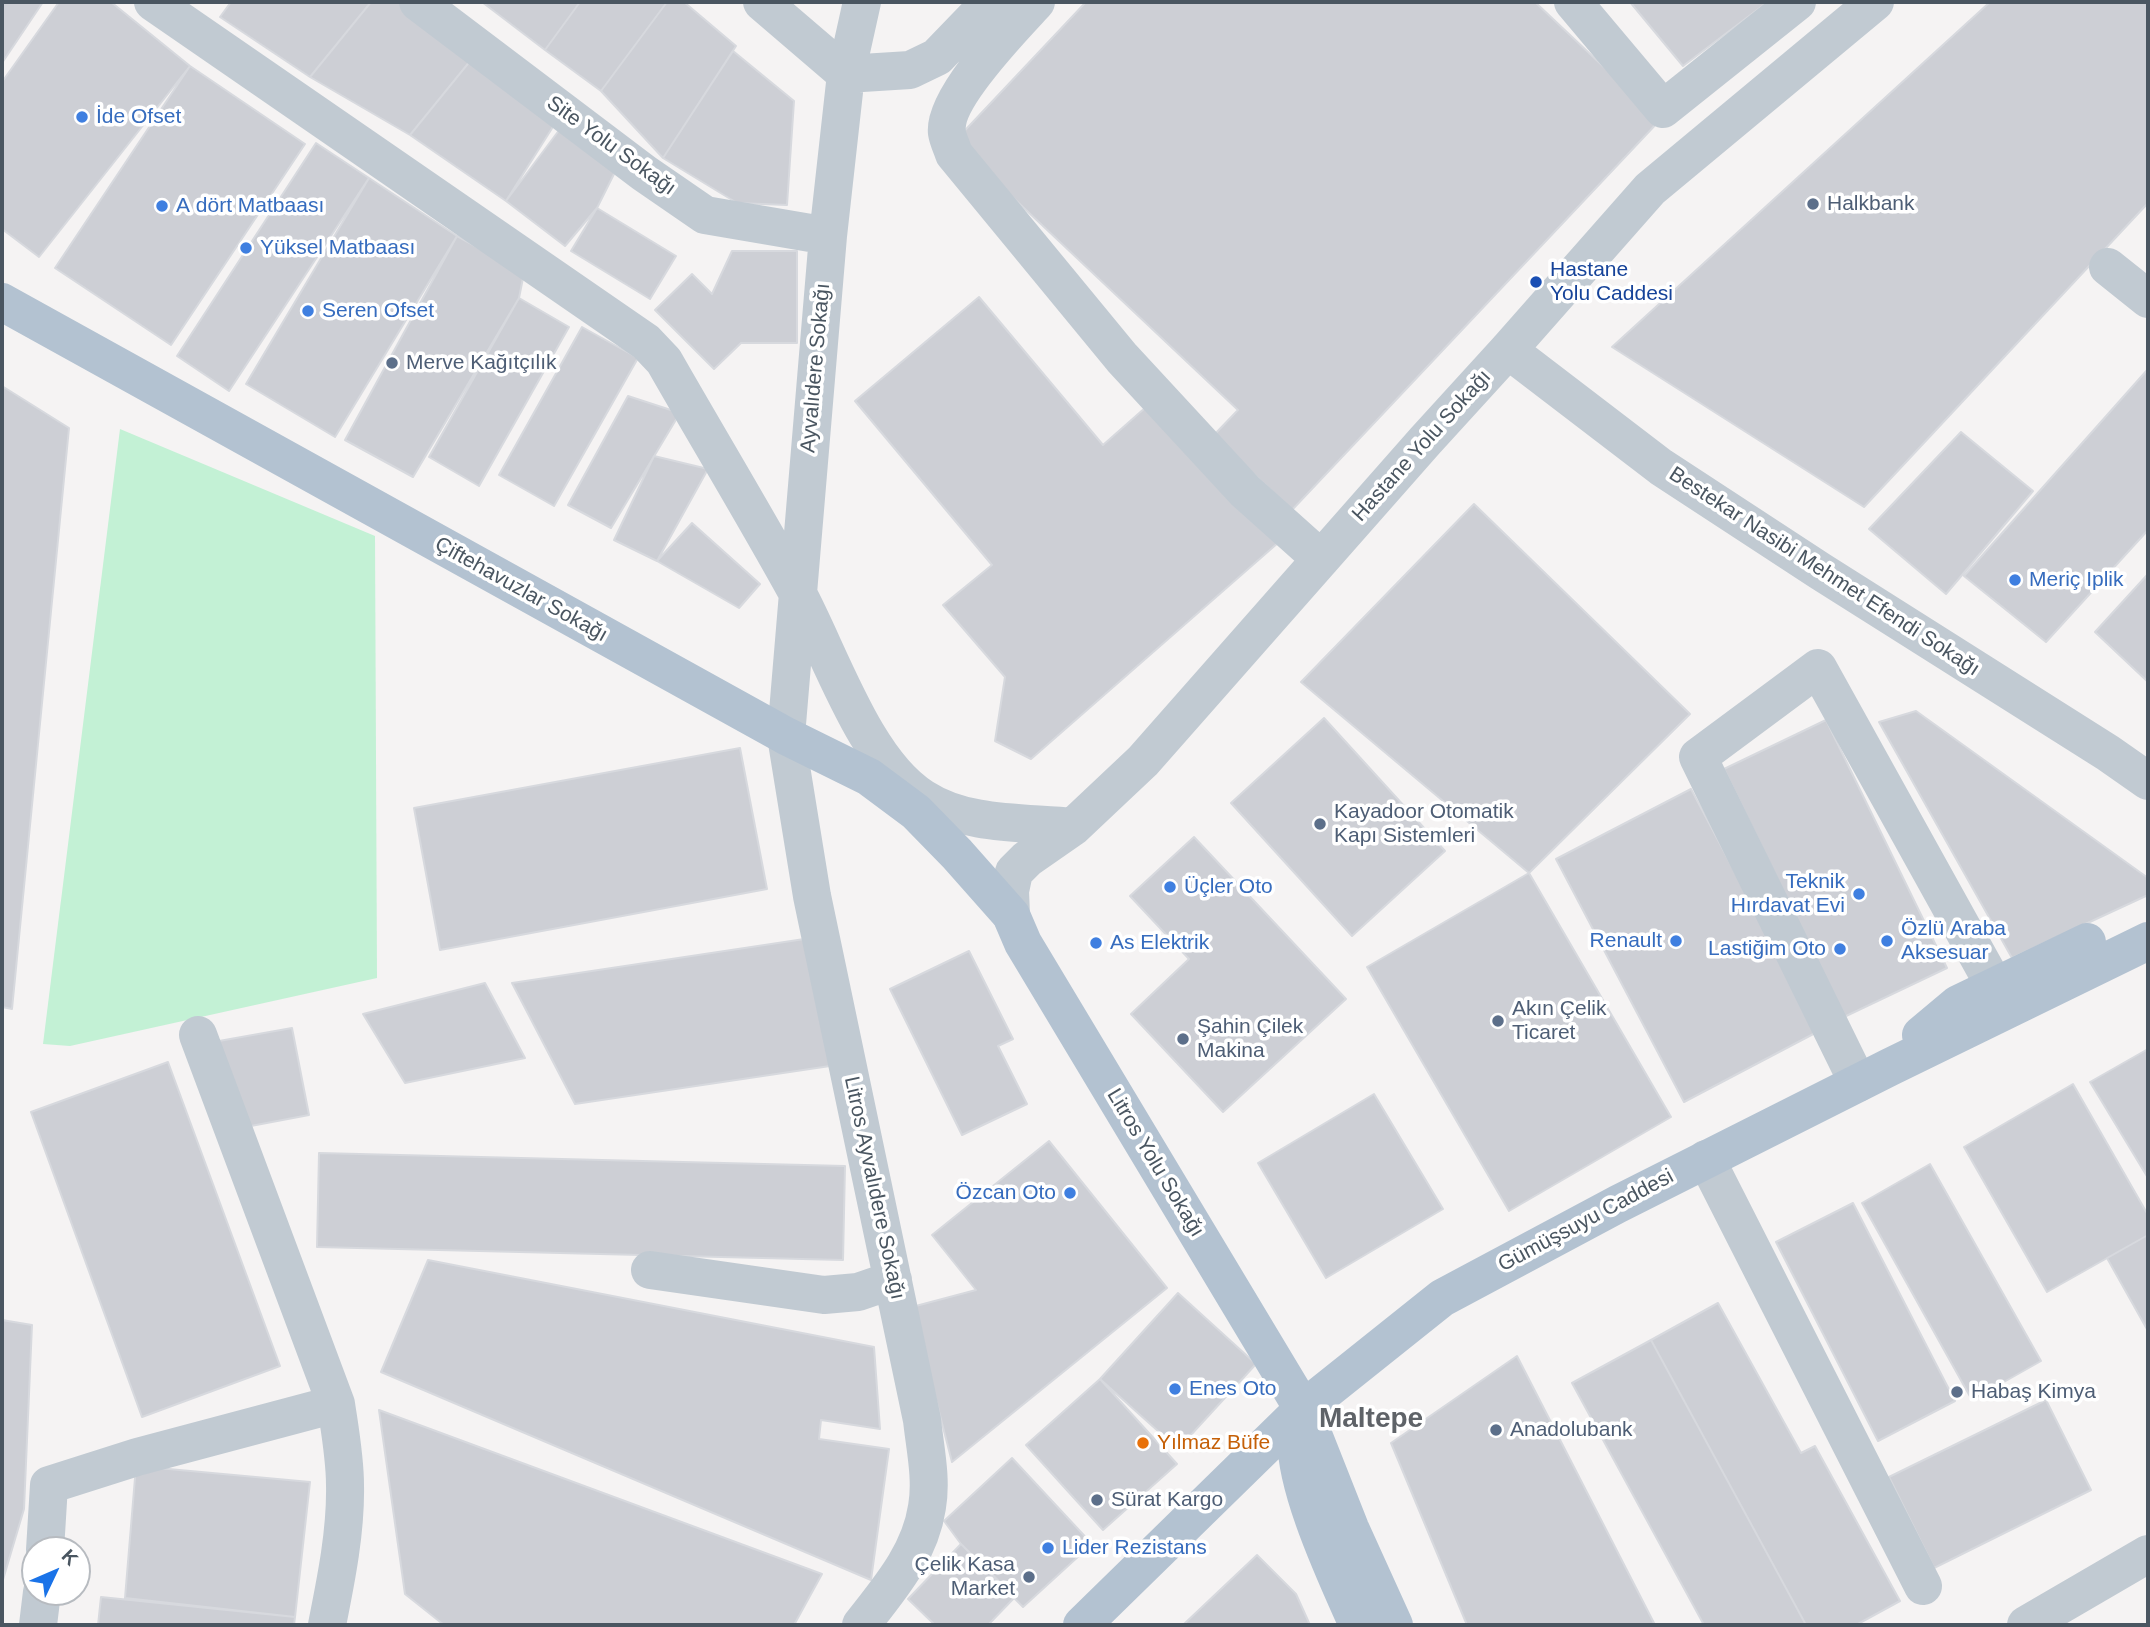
<!DOCTYPE html>
<meta charset="utf-8">
<style>
body{margin:0}
#map{position:relative;width:2150px;height:1627px;overflow:hidden;background:#f5f3f3;font-family:Arial,sans-serif}
canvas{display:block}
.frame{position:absolute;inset:0;border:4px solid #4a5661;pointer-events:none}
.north{position:absolute;left:21px;top:1536px;width:70px;height:70px;box-sizing:border-box;background:#fff;border:2px solid #b7bbc0;border-radius:50%;rotate:46deg;font-size:19px;font-weight:700;line-height:28px;text-align:center;color:#4a5661}
.north::after{content:'';display:block;margin:auto;width:24px;height:32px;background:#1a73e8;clip-path:polygon(50% 0,100% 100%,50% 72%,0 100%)}
</style>
<div id="map">
<canvas width="2150" height="1627"></canvas>
<div class="frame"></div>
<div class="north">K</div>
</div>
<script>
const c = document.querySelector('canvas').getContext('2d');
c.lineJoin = 'round';
function fill(path, color) {
  c.fillStyle = color;
  c.fill(path, 'evenodd');
}
function strokePath(path, color, width, dash) {
  c.strokeStyle = color;
  c.lineWidth = width;
  c.lineCap = dash ? 'butt' : 'round';
  c.setLineDash(dash || []);
  c.stroke(path);
}
function write(font, color, halo, rows, align = 'center') {
  c.font = font + ' Arial,sans-serif';
  c.lineWidth = 7;
  c.setLineDash([]);
  c.textBaseline = 'middle';
  c.strokeStyle = halo;
  c.fillStyle = color;
  for (const [text, x, y, turn = 0] of rows) {
    c.save();
    c.translate(x, y);
    c.rotate((+turn || 0) * Math.PI / 180);
    c.textAlign = isNaN(turn) ? turn : align;
    if (halo) c.strokeText(text, 0, 0);
    c.fillText(text, 0, 0);
    c.restore();
  }
}
const green = new Path2D(`
 M 120,429 L 375,536 L 377,978 L 70,1046 L 43,1044 Z`);
const building = new Path2D(`
 M 2,2 L 43,2 L 2,63 Z
 M 59,2 L 111,2 L 190,66 L 39,257 L 2,229 L 2,82 Z
 M 231,2 L 371,2 L 310,77 L 220,17 Z
 M 371,2 L 405,2 L 475,55 L 410,135 L 310,77 Z
 M 482,2 L 580,2 L 545,50 Z
 M 580,2 L 667,2 L 601,91 L 545,50 Z
 M 667,2 L 684,2 L 736,46 L 663,158 L 601,91 Z
 M 1086,2 L 1535,2 L 1660,120 L 1292,510 L 1213,436 L 1238,410 L 954,142 Z
 M 1630,2 L 1764,2 L 1765,4 L 1683,66 Z
 M 1990,2 L 2148,2 L 2148,203 L 1864,507 L 1612,347 Z
 M 733,51 L 794,101 L 787,205 L 737,203 L 663,158 Z
 M 475,55 L 556,122 L 506,201 L 410,135 Z
 M 190,66 L 305,144 L 171,345 L 55,268 Z
 M 563,125 L 617,168 L 597,208 L 565,246 L 506,201 Z
 M 316,143 L 369,178 L 229,391 L 177,356 Z
 M 369,178 L 457,236 L 335,437 L 246,384 Z
 M 597,208 L 676,256 L 650,299 L 571,251 Z
 M 457,236 L 524,273 L 519,298 L 413,477 L 345,440 Z
 M 732,251 L 797,251 L 797,343 L 741,343 L 714,369 L 655,310 L 692,274 L 712,294 Z
 M 979,297 L 1103,445 L 1154,400 L 1279,542 L 1031,759 L 995,741 L 1005,677 L 943,605 L 992,565 L 855,401 Z
 M 519,298 L 569,327 L 479,486 L 429,457 Z
 M 582,327 L 638,358 L 554,506 L 499,475 Z
 M 2148,369 L 2148,530 L 2046,642 L 1964,576 Z
 M 2,386 L 69,428 L 12,1009 L 2,1007 Z
 M 628,396 L 680,413 L 611,528 L 568,505 Z
 M 1961,432 L 2033,491 L 1946,594 L 1869,529 Z
 M 654,456 L 708,469 L 657,561 L 614,540 Z
 M 1474,504 L 1690,714 L 1529,873 L 1301,682 Z
 M 692,523 L 760,584 L 739,608 L 657,561 Z
 M 2148,574 L 2148,682 L 2095,632 Z
 M 1916,711 L 2148,878 L 2148,895 L 2012,958 L 1879,722 Z
 M 1324,718 L 1445,851 L 1352,936 L 1231,803 Z
 M 1826,720 L 1947,968 L 1844,1017 L 1724,769 Z
 M 740,748 L 767,889 L 440,950 L 414,808 Z
 M 1691,789 L 1819,1031 L 1684,1102 L 1556,859 Z
 M 1194,837 L 1346,999 L 1223,1112 L 1131,1014 L 1189,959 L 1130,896 Z
 M 1529,873 L 1671,1117 L 1509,1211 L 1367,967 Z
 M 811,938 L 830,1066 L 575,1104 L 512,983 Z
 M 969,951 L 1013,1039 L 998,1046 L 1027,1104 L 962,1135 L 890,989 Z
 M 485,983 L 525,1058 L 405,1083 L 363,1014 Z
 M 292,1028 L 309,1115 L 235,1129 L 219,1041 Z
 M 2148,1049 L 2148,1178 L 2090,1082 Z
 M 168,1062 L 280,1366 L 142,1417 L 31,1112 Z
 M 2073,1084 L 2148,1215 L 2148,1235 L 2047,1292 L 1964,1147 Z
 M 1374,1094 L 1443,1209 L 1326,1278 L 1258,1163 Z
 M 1049,1141 L 1167,1288 L 952,1462 L 912,1307 L 976,1290 L 932,1235 Z
 M 319,1153 L 845,1166 L 843,1260 L 317,1247 Z
 M 1930,1164 L 2041,1361 L 1972,1400 L 1862,1203 Z
 M 1853,1203 L 1955,1401 L 1878,1441 L 1776,1242 Z
 M 2148,1235 L 2148,1331 L 2107,1258 Z
 M 428,1260 L 874,1347 L 880,1429 L 821,1420 L 819,1439 L 889,1449 L 871,1580 L 381,1372 Z
 M 1178,1293 L 1256,1364 L 1178,1449 L 1100,1379 Z
 M 1718,1303 L 1801,1453 L 1815,1446 L 1900,1601 L 1856,1625 L 1806,1625 L 1651,1340 Z
 M 2,1320 L 32,1325 L 24,1509 L 2,1583 Z
 M 1651,1340 L 1806,1625 L 1704,1625 L 1572,1383 Z
 M 1517,1356 L 1655,1625 L 1467,1625 L 1391,1443 Z
 M 1100,1379 L 1177,1464 L 1103,1530 L 1026,1445 Z
 M 2046,1400 L 2091,1490 L 1934,1568 L 1889,1477 Z
 M 379,1410 L 822,1574 L 794,1625 L 444,1625 L 405,1594 Z
 M 1012,1458 L 1092,1544 L 1023,1607 L 961,1544 L 944,1521 Z
 M 136,1466 L 310,1482 L 295,1617 L 125,1598 Z
 M 961,1544 L 1015,1597 L 988,1625 L 935,1625 L 908,1599 Z
 M 1257,1555 L 1296,1594 L 1310,1625 L 1183,1625 Z
 M 101,1597 L 295,1617 L 294,1625 L 98,1625 Z`);
const minor = new Path2D(`
 M 153,2 L 646,342 L 664,361 C 708,438 754,514 797,592 C 830,653 864,761 923,798 C 966,826 1024,822 1073,827
 M 418,2 L 644,173 L 705,215 L 828,236
 M 762,2 L 846,74 L 910,70 L 937,57 L 990,2
 M 1036,2 C 1013,27 942,99 947,133 C 948,140 952,147 954,154 L 1122,358 L 1245,491 L 1321,559
 M 1573,2 L 1663,109 L 1797,2
 M 2108,267 L 2148,299
 M 1508,350 L 1661,467 L 1820,571 L 2108,753 L 2148,781
 M 1011,915 L 1010,891 L 1014,872 L 1027,859 L 1073,827 L 1143,761 L 1425,441 L 1508,350 L 1650,189 L 1875,2
 M 198,1035 L 336,1404 C 340,1431 345,1458 345,1485 C 346,1531 336,1580 327,1625
 M 1858,1083 L 1698,757 L 1818,668 L 1994,985
 M 1706,1159 L 1923,1586
 M 650,1270 L 824,1295 L 858,1292 L 893,1280
 M 45,1550 L 49,1485 L 137,1457 L 336,1404
 M 38,1625 L 42,1592
 M 861,1625 C 889,1589 920,1554 927,1507 C 932,1479 925,1448 922,1420 L 812,896 L 786,736 L 828,236 L 846,74 L 862,2
 M 2026,1625 L 2148,1554`);
const major = new Path2D(`
 M 2,302 L 786,736 L 869,777 L 916,812 L 957,854 L 1011,915 L 1023,943 L 1303,1409 L 1350,1528 L 1394,1625
 M 1921,1035 L 1958,1004 L 2087,942
 M 1297,1431 C 1290,1479 1338,1580 1358,1625
 M 1082,1625 L 1303,1409 L 1442,1298 L 1618,1204 L 1890,1067 L 2148,941`);
const markers = [
 [82,117,7,"#3f7fe0"],
 [1813,204,7,"#5c6f8a"],
 [162,206,7,"#3f7fe0"],
 [246,248,7,"#3f7fe0"],
 [1536,282,7,"#1a4fb4"],
 [308,311,7,"#3f7fe0"],
 [392,363,7,"#5c6f8a"],
 [2015,580,7,"#3f7fe0"],
 [1320,824,7,"#5c6f8a"],
 [1170,887,7,"#3f7fe0"],
 [1859,894,7,"#3f7fe0"],
 [1676,941,7,"#3f7fe0"],
 [1887,941,7,"#3f7fe0"],
 [1096,943,7,"#3f7fe0"],
 [1840,949,7,"#3f7fe0"],
 [1498,1021,7,"#5c6f8a"],
 [1183,1039,7,"#5c6f8a"],
 [1070,1193,7,"#3f7fe0"],
 [1175,1389,7,"#3f7fe0"],
 [1957,1392,7,"#5c6f8a"],
 [1496,1430,7,"#5c6f8a"],
 [1143,1443,7,"#e8710a"],
 [1097,1500,7,"#5c6f8a"],
 [1048,1548,7,"#3f7fe0"],
 [1029,1577,7,"#5c6f8a"]
];
const shopNames = [
 ["İde Ofset",96,117],
 ["A dört Matbaası",176,206],
 ["Yüksel Matbaası",260,248],
 ["Seren Ofset",322,311],
 ["Meriç Iplik",2029,580],
 ["Teknik",1845,882,"right"],
 ["Hırdavat Evi",1845,906,"right"],
 ["Üçler Oto",1184,887],
 ["Özlü Araba",1901,929],
 ["Aksesuar",1901,953],
 ["Renault",1662,941,"right"],
 ["As Elektrik",1110,943],
 ["Lastiğim Oto",1826,949,"right"],
 ["Özcan Oto",1056,1193,"right"],
 ["Enes Oto",1189,1389],
 ["Lider Rezistans",1062,1548]
];
const streetNames = [
 ["Site Yolu Sokağı",611,146,36],
 ["Ayvalıdere Sokağı",816,368,-85],
 ["Hastane Yolu Sokağı",1422,446,-48],
 ["Bestekar Nasibi Mehmet Efendi Sokağı",1824,572,33],
 ["Çiftehavuzlar Sokağı",521,590,29],
 ["Litros Yolu Sokağı",1155,1163,59],
 ["Litros Ayvalıdere Sokağı",874,1188,78],
 ["Gümüşsuyu Caddesi",1586,1221,-28]
];
const serviceNames = [
 ["Halkbank",1827,204],
 ["Merve Kağıtçılık",406,363],
 ["Kayadoor Otomatik",1334,812],
 ["Kapı Sistemleri",1334,836],
 ["Akın Çelik",1512,1009],
 ["Ticaret",1512,1033],
 ["Şahin Çilek",1197,1027],
 ["Makina",1197,1051],
 ["Habaş Kimya",1971,1392],
 ["Anadolubank",1510,1430],
 ["Sürat Kargo",1111,1500],
 ["Çelik Kasa",1015,1565,"right"],
 ["Market",1015,1589,"right"]
];
const transitNames = [
 ["Hastane",1550,270],
 ["Yolu Caddesi",1550,294]
];
const foodNames = [
 ["Yılmaz Büfe",1157,1443]
];
const districtNames = [
 ["Maltepe",1371,1419]
];
fill(green, '#c3f1d5');
fill(building, '#cdcfd5');
strokePath(building, '#d7d9de', 2);
strokePath(minor, '#c1cad2', 38);
strokePath(major, '#b3c2d1', 38);
for (const [x, y, r, color] of markers) {
  const dot = new Path2D();
  dot.arc(x, y, r, 0, 2 * Math.PI);
  c.fillStyle = color;
  c.fill(dot);
  strokePath(dot, '#fff', 2.5);
}
write('21px', '#366cbe', '#fff', shopNames, 'left');
write('21px', '#4a5661', '#fff', streetNames);
write('21px', '#4e5e75', '#fff', serviceNames, 'left');
write('21px', '#164399', '#fff', transitNames, 'left');
write('21px', '#c56008', '#fff', foodNames, 'left');
write('bold 28px', '#5f6368', '#fff', districtNames);
</script>
